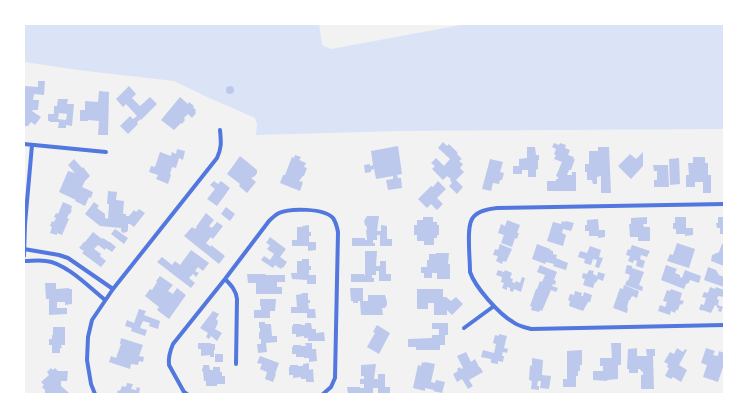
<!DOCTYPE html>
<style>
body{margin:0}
#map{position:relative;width:748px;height:418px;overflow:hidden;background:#f2f2f2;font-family:"Noto Sans",sans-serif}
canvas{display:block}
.frame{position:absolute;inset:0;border:25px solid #fff;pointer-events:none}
</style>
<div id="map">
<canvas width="748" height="418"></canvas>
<div class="frame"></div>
</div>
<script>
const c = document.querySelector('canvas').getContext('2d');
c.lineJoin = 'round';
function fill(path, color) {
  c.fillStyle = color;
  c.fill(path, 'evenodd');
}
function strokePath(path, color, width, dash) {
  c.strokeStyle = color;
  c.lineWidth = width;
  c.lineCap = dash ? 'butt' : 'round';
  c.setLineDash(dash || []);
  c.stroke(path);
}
const green = new Path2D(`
 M 24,24 L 319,24 L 322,45 L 331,49 L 466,24 L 724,24 L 724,129 L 402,131 L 256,135 L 257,124 L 255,118 L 207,97 L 174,81 L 78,70 L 24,62 Z`);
const building = new Path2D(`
 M 38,81 L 45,81 L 44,95 L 34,94 L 33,100 L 39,100 L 38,110 L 33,110 L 32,111 L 41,117 L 35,125 L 31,122 L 28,126 L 24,126 L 24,86 L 38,87 Z
 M 129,86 L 136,94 L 132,98 L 140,106 L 150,97 L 157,104 L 141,120 L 141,119 L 137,122 L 138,124 L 128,134 L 120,126 L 130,116 L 133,119 L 137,116 L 126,104 L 123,107 L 116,99 Z
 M226 90a4 4 0 1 1 8 0a4 4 0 1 1-8 0Z
 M 99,91 L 109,92 L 108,135 L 98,135 L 99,121 L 88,120 L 88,121 L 80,121 L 80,110 L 85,110 L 85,101 L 98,102 Z
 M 180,97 L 188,104 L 189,102 L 194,106 L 193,107 L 196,110 L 195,112 L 196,113 L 192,118 L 188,114 L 184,118 L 185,120 L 182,124 L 181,123 L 174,130 L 161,120 Z
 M 58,99 L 68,99 L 67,104 L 74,104 L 72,126 L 66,125 L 66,128 L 58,128 L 59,122 L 50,122 L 50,121 L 48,121 L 48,114 L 54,114 L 54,106 L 57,106 ZM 59,113 L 67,114 L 66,120 L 58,119 Z
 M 443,142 L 447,146 L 449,144 L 458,153 L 457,154 L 462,159 L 459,161 L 463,164 L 460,168 L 464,172 L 456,180 L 463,187 L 457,194 L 449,186 L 452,183 L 450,180 L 451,179 L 447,176 L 443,180 L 432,169 L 435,166 L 431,163 L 436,158 L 444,166 L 450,159 L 438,148 Z
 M 554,143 L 559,145 L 560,143 L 566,145 L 565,148 L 570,150 L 568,155 L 574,157 L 573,159 L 575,159 L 571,170 L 569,170 L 567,175 L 572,175 L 572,172 L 576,172 L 576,191 L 547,191 L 547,181 L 556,181 L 556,179 L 558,179 L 558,177 L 556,176 L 562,162 L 554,159 L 556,155 L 554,154 L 556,149 L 552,147 Z
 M 398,146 L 402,174 L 397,175 L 398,178 L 401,178 L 402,188 L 388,190 L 386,180 L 393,179 L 393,176 L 376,179 L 374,169 L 371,170 L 371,172 L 365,173 L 364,165 L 370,164 L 370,166 L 373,165 L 371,151 Z
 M 527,147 L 535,147 L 536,155 L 539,155 L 539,160 L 538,160 L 538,169 L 536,170 L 536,177 L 528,177 L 528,170 L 522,170 L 522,174 L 513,174 L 513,166 L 519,166 L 519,159 L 527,158 Z
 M 598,147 L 609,147 L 611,193 L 601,193 L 601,176 L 597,177 L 597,184 L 593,184 L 592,180 L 587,180 L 587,172 L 585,172 L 585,164 L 589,164 L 589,151 L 598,151 Z
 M 177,149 L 185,151 L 183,160 L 179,158 L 176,168 L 172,167 L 170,174 L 171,175 L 168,184 L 156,179 L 158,175 L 149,172 L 151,166 L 155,167 L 160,152 L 171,156 L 172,152 L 176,154 Z
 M 643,152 L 643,166 L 631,179 L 618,166 L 630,154 L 636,159 Z
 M 295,155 L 301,157 L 299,160 L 306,163 L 304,167 L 307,168 L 304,176 L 303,176 L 299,181 L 303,182 L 300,191 L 280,183 L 283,175 L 285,175 L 292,157 L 294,158 Z
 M 240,156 L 257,170 L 257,173 L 255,176 L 251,178 L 256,182 L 247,193 L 239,186 L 240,184 L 227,174 Z
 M 693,157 L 705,157 L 705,163 L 708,163 L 708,175 L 711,175 L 711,193 L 703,193 L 703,182 L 695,182 L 695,187 L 686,187 L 686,175 L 689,175 L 688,163 L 693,163 Z
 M 679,158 L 680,184 L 670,185 L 669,159 Z
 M 74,159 L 82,168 L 83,167 L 90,176 L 85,181 L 82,187 L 93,192 L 91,198 L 89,197 L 85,206 L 75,201 L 76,200 L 59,192 L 68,171 L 75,173 L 68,165 Z
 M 490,159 L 503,162 L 500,172 L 504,173 L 502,180 L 500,180 L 499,184 L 493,183 L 491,191 L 482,189 Z
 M 653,165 L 668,165 L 669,187 L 654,187 L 654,180 L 657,180 L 657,171 L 654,171 Z
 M 214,181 L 218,184 L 221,181 L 230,188 L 217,206 L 207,199 L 215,189 L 210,185 Z
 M 438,181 L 446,189 L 437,198 L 443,204 L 437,210 L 431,204 L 427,208 L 418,199 L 431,186 L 433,187 Z
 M 108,191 L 117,192 L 116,200 L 124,201 L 123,214 L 126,214 L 126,216 L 129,216 L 134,210 L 136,212 L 139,209 L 145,213 L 134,227 L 130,224 L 128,224 L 128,230 L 127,232 L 123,233 L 121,231 L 121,228 L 100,226 L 85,214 L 94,202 L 99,206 L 97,208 L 105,214 L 105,218 L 108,219 L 109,204 L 107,204 Z
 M 63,202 L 72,206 L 71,210 L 72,210 L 70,214 L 69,214 L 67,218 L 69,219 L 62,235 L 57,233 L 57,235 L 50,233 L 52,227 L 50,226 L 52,221 L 54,222 L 56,218 L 54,217 L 56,213 L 58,214 Z
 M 226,207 L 235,214 L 230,221 L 221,214 Z
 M 206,213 L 214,220 L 209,226 L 212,228 L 217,222 L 223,226 L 213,239 L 211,237 L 206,243 L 211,247 L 211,245 L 225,256 L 219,264 L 184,236 L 192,227 L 195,229 L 197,227 L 196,227 Z
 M 367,216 L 379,216 L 377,231 L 381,231 L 381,225 L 387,226 L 387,239 L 392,239 L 392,246 L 380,246 L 380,235 L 377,235 L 377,240 L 373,240 L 373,243 L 375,243 L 375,246 L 352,246 L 352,238 L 365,238 L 365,240 L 367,240 L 366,230 L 367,230 L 367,227 L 365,225 L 364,221 Z
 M 423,217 L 433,217 L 433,222 L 437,222 L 437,225 L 439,225 L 439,235 L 437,235 L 437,238 L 434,238 L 434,245 L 424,245 L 424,241 L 417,241 L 417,235 L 414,235 L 414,225 L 417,225 L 417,220 L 423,220 Z
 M 647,217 L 647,224 L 643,224 L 644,227 L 650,227 L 650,241 L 638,241 L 638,237 L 630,237 L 629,224 L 631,224 L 631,218 Z
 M 675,217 L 686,217 L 686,228 L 693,228 L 693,235 L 685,236 L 685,234 L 676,234 L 676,229 L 673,229 L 673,223 L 675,223 Z
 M 718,217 L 724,217 L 724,234 L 720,234 L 720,228 L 717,228 L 716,223 L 718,223 Z
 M 598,219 L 599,230 L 605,230 L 605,237 L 598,238 L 598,236 L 589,236 L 589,231 L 585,231 L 585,225 L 587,225 L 587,220 Z
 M 507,220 L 520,225 L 517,233 L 519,233 L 517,239 L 515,238 L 512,247 L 501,243 L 504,235 L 498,233 L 501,224 L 505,226 Z
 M 562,221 L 565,222 L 566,221 L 574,223 L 571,231 L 563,229 L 562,233 L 566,235 L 563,246 L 547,241 L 553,222 L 561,224 Z
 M 309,225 L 309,232 L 311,232 L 311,236 L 309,236 L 309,242 L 316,242 L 316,250 L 308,251 L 308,246 L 292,246 L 292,240 L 297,240 L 297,227 L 303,227 L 302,226 Z
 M 115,229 L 128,238 L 124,244 L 111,234 Z
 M 93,232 L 102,239 L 103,238 L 109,242 L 110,242 L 116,247 L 112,252 L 106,248 L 105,250 L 98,245 L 94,249 L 101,254 L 100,256 L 106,261 L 101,267 L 82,253 L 84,251 L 79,248 L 84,242 L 85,242 Z
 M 270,237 L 286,249 L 280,257 L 287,262 L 283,268 L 282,267 L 281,269 L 275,265 L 273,268 L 261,260 L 264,256 L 270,260 L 274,254 L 267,249 L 270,245 L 266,243 Z
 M 677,243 L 695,249 L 689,268 L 667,261 L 670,254 L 673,255 Z
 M 500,244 L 512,249 L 506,262 L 503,261 L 502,264 L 496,261 L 498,256 L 493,255 L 495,249 L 498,250 Z
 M 537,244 L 550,249 L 550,250 L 553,251 L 553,254 L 557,255 L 556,258 L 568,263 L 566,270 L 553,266 L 554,264 L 546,262 L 545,264 L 532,259 Z
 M 722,244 L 724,244 L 724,266 L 711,261 L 712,255 L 719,252 Z
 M 632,245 L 650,251 L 647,257 L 641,255 L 640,259 L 645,261 L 643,268 L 636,266 L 637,261 L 634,260 L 633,263 L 628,261 L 630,256 L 626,255 L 628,249 L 630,250 Z
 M 590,246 L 601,250 L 599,257 L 603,258 L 599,268 L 595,267 L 597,260 L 593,259 L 591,265 L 584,263 L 585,259 L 578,257 L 580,251 L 587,253 Z
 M 191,250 L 209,263 L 203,271 L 198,267 L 195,271 L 199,273 L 196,277 L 193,274 L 189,278 L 195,283 L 191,288 L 157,262 L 162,257 L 172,265 L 175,261 L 180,265 Z
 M 365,251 L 377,251 L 376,266 L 380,266 L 380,261 L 386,261 L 386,274 L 391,274 L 391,281 L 379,281 L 379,271 L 376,271 L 376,275 L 372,275 L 372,278 L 374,278 L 374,282 L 351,282 L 351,274 L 364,274 L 364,275 L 365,275 L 365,270 L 365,271 Z
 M 436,253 L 449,253 L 448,264 L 450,264 L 450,279 L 437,279 L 437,273 L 432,273 L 432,278 L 424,278 L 424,273 L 421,273 L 421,267 L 427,267 L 427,260 L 429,260 L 429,254 L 436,254 Z
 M 302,259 L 309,259 L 309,266 L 311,266 L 311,270 L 309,270 L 309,275 L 316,275 L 316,284 L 307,284 L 307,280 L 292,279 L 291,273 L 297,273 L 297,261 L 302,261 Z
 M 540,265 L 557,272 L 554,280 L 556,281 L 555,285 L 553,284 L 552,286 L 558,288 L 556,292 L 551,290 L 542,311 L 540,310 L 539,312 L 531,310 L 532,307 L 530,306 L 536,289 L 537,289 L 540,281 L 542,282 L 545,275 L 537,272 Z
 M 627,265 L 632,266 L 632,268 L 644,272 L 639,285 L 643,287 L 642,291 L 625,285 L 627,280 L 628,281 L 630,275 L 625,273 Z
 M 666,265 L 677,269 L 675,273 L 680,275 L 680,277 L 682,278 L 685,270 L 701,276 L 699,283 L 690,280 L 689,282 L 689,283 L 686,284 L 684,289 L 661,280 Z
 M 708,267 L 716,270 L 719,275 L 724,277 L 724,287 L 704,280 Z
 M 498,270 L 504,272 L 505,270 L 512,273 L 510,278 L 513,279 L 512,282 L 515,283 L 516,281 L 520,283 L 522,277 L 525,278 L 521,292 L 514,289 L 513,292 L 510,291 L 510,288 L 507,287 L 507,290 L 502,288 L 504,283 L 501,282 L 502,277 L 496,275 Z
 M 589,270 L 594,271 L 593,274 L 597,276 L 598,272 L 605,274 L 603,281 L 598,279 L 596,283 L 595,282 L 593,288 L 583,285 L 585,279 L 582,278 L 583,273 L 587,274 Z
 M 247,274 L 265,274 L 266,275 L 285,275 L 285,282 L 277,282 L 277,287 L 282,287 L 282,294 L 256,294 L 256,283 L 248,283 Z
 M 160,276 L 173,285 L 168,291 L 173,294 L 177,288 L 186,295 L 169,319 L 157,310 L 159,307 L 145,296 L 150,289 L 152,290 L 157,282 L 156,281 Z
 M 45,283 L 56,283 L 56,289 L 69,288 L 69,289 L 72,289 L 72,304 L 65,305 L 65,302 L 57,302 L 57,308 L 67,308 L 67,314 L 49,315 L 49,299 L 46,299 Z
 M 624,285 L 639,291 L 637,298 L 632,296 L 630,300 L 629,300 L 627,307 L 628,308 L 627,313 L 613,308 L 620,288 L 623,289 Z
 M 710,287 L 715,289 L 716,287 L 724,290 L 724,297 L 718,296 L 717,299 L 719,300 L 718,305 L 723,307 L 721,312 L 718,311 L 719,308 L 717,308 L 717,306 L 715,305 L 711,313 L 702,310 L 702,311 L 699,309 L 701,304 L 704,305 L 706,298 L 702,297 L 704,292 L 708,293 Z
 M 350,288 L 363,288 L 363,301 L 368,301 L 368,295 L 385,295 L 387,302 L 387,305 L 385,308 L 382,308 L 383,315 L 361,315 L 360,301 L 358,301 L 358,303 L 353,303 L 353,301 L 351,301 Z
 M 417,289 L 443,289 L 443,297 L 446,297 L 451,301 L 456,297 L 463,304 L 452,315 L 447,310 L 447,315 L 434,315 L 434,303 L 428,303 L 428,309 L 417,309 Z
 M 671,289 L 682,293 L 680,300 L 684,301 L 682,305 L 680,304 L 678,310 L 676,310 L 675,313 L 671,311 L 670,315 L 658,311 L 660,305 L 665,307 L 667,302 L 663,301 L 667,290 L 670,291 Z
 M 575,291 L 582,293 L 581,296 L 583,296 L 584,292 L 592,295 L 590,302 L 588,302 L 583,311 L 569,306 L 570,301 L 568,300 L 570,294 L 574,295 Z
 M 302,293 L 308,293 L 308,300 L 310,300 L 310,303 L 308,303 L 309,309 L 315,309 L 316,318 L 307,318 L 307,313 L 291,313 L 291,307 L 297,307 L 296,295 L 302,294 Z
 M 260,299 L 276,299 L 275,311 L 270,311 L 270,318 L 254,318 L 254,310 L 261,310 L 261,306 L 260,306 Z
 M 139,309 L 146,311 L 144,315 L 160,321 L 158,329 L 149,326 L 150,323 L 143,321 L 140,328 L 147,330 L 145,336 L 131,331 L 132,328 L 125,326 L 127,320 L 134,323 Z
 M 213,311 L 219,314 L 216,319 L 218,321 L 217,323 L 218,323 L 215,329 L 222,333 L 217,341 L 211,336 L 209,339 L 206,337 L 208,333 L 200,328 Z
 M 259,322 L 265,322 L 265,324 L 271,324 L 272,336 L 277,336 L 277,342 L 266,343 L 267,352 L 258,353 L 257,344 L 261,344 L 261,339 L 259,339 L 259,332 L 260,332 L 260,328 L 259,328 Z
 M 305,323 L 311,323 L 312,329 L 316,329 L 316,333 L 324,332 L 325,341 L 308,341 L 308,338 L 304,338 L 304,336 L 296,337 L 296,334 L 292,334 L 292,326 L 293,326 L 293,324 L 301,324 L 301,325 L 305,325 Z
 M 432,323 L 448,323 L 448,335 L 445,335 L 445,345 L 440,345 L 440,350 L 416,350 L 416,347 L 408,347 L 408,339 L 432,338 L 432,335 L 439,335 L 439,329 L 432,329 Z
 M 377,325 L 390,333 L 379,354 L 367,347 L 375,333 L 373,332 Z
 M 53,327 L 65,327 L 65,345 L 61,345 L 62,348 L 60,348 L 60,353 L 52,353 L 52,345 L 49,345 L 49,339 L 52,339 L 52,335 L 53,335 Z
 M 499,334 L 507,336 L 504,348 L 508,349 L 507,353 L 503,352 L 502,356 L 504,356 L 503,362 L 498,361 L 498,364 L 491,363 L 491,359 L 481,357 L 483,350 L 494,353 L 496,344 L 493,343 L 495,335 L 499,336 Z
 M 121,338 L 143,345 L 139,356 L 144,357 L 143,362 L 139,361 L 138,365 L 131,364 L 130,369 L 109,362 L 111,356 L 116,358 L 121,344 L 120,344 Z
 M 198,343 L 211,343 L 211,344 L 215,344 L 215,350 L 214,350 L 214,357 L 210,357 L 210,355 L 201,356 L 201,349 L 198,349 Z
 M 305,343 L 312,343 L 312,349 L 316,349 L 317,361 L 309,362 L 309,358 L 304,358 L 304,357 L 296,357 L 296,354 L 292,354 L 292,347 L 293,347 L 293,345 L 301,345 L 301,346 L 306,346 Z
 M 611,343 L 621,343 L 621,365 L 618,365 L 618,379 L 607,380 L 607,381 L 593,380 L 593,371 L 603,371 L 603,366 L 600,366 L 600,358 L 612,358 Z
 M 637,348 L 637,356 L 647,356 L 646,349 L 655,349 L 655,356 L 653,356 L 654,389 L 641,389 L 641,375 L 643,375 L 643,372 L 641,371 L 640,369 L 638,369 L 638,373 L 629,373 L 629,369 L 627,369 L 628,349 Z
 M 677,348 L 683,352 L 685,349 L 687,350 L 679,365 L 687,370 L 681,382 L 673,377 L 671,379 L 665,376 L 669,368 L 667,367 L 668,364 L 664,362 L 670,352 L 674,354 Z
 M 706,348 L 715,351 L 713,355 L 718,356 L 719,351 L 724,353 L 724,364 L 718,382 L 703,377 L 707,365 L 701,363 Z
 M 582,350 L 582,365 L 580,365 L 580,371 L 578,371 L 578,376 L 576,376 L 576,387 L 563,387 L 563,379 L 567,379 L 567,351 Z
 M 466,352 L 471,362 L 475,359 L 479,367 L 480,367 L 483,372 L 469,380 L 473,386 L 468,389 L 462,379 L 457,382 L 453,374 L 458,371 L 457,369 L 460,367 L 461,369 L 463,368 L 457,356 Z
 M 215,354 L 223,354 L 223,362 L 215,362 Z
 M 260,356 L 279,363 L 275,374 L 276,374 L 273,382 L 265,379 L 267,372 L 260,369 L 262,364 L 257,363 Z
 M 532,358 L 543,360 L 542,375 L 551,376 L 549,389 L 540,388 L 541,381 L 538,381 L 537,386 L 539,386 L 539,390 L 531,389 L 532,381 L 529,380 L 530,365 L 532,366 Z
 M 422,362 L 424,363 L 425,362 L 435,364 L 431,382 L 435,383 L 436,380 L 445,382 L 442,393 L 433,391 L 434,390 L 425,388 L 425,391 L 413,388 L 418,365 L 421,366 Z
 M 309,363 L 309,370 L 313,369 L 314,382 L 306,382 L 306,379 L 301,379 L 301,377 L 293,378 L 293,375 L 289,375 L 289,367 L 290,367 L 290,365 L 298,365 L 298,366 L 303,366 L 303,364 Z
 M 376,364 L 374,379 L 378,379 L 378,374 L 385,374 L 385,387 L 390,387 L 390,394 L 378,394 L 378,388 L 373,388 L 373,394 L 348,394 L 347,387 L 360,387 L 360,388 L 364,388 L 364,384 L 360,384 L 360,379 L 364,379 L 364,376 L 361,376 L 361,365 Z
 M 203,365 L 209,365 L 210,370 L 213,370 L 213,367 L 220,367 L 220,372 L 222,372 L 222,376 L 225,376 L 225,384 L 217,384 L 217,386 L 206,386 L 206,381 L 204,381 L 203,371 L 202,372 L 202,369 L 203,368 Z
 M 51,368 L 53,370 L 55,368 L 58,371 L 68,371 L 67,381 L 61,381 L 61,386 L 69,393 L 68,394 L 45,394 L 45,390 L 42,387 L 44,385 L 41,382 L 49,375 L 47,372 Z
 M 127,383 L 133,384 L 131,389 L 136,390 L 137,387 L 140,388 L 139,394 L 117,394 L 118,390 L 120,391 L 122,386 L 126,387 Z`);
const minor = new Path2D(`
 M 24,144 L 106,152
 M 724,204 L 497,208 C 470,211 468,220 469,244 C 469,253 470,263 470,272 C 475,287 499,314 513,322 C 518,326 524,327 531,329 L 724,325
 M 24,249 L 59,255 L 68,258 L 113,289
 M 24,256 L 25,224 L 32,145
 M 24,261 C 31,261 39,260 46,261 C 66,263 90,288 105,300
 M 225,279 C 231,285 236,290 237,299 L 236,364
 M 464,328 L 494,306
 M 95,394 L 91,384 L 87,360 L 88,337 L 92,320 L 113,289 L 217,158 C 222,147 221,142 220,130
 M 187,394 L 184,392 L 169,365 C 168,357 170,351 173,344 L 225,279 L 269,221 C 272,218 275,215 279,213 C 290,208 324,208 333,218 C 336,222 337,227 338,232 L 335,378 L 331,387 L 323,394`);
fill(green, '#dbe4f7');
fill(building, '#bdc9ec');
strokePath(minor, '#5277de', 4);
</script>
